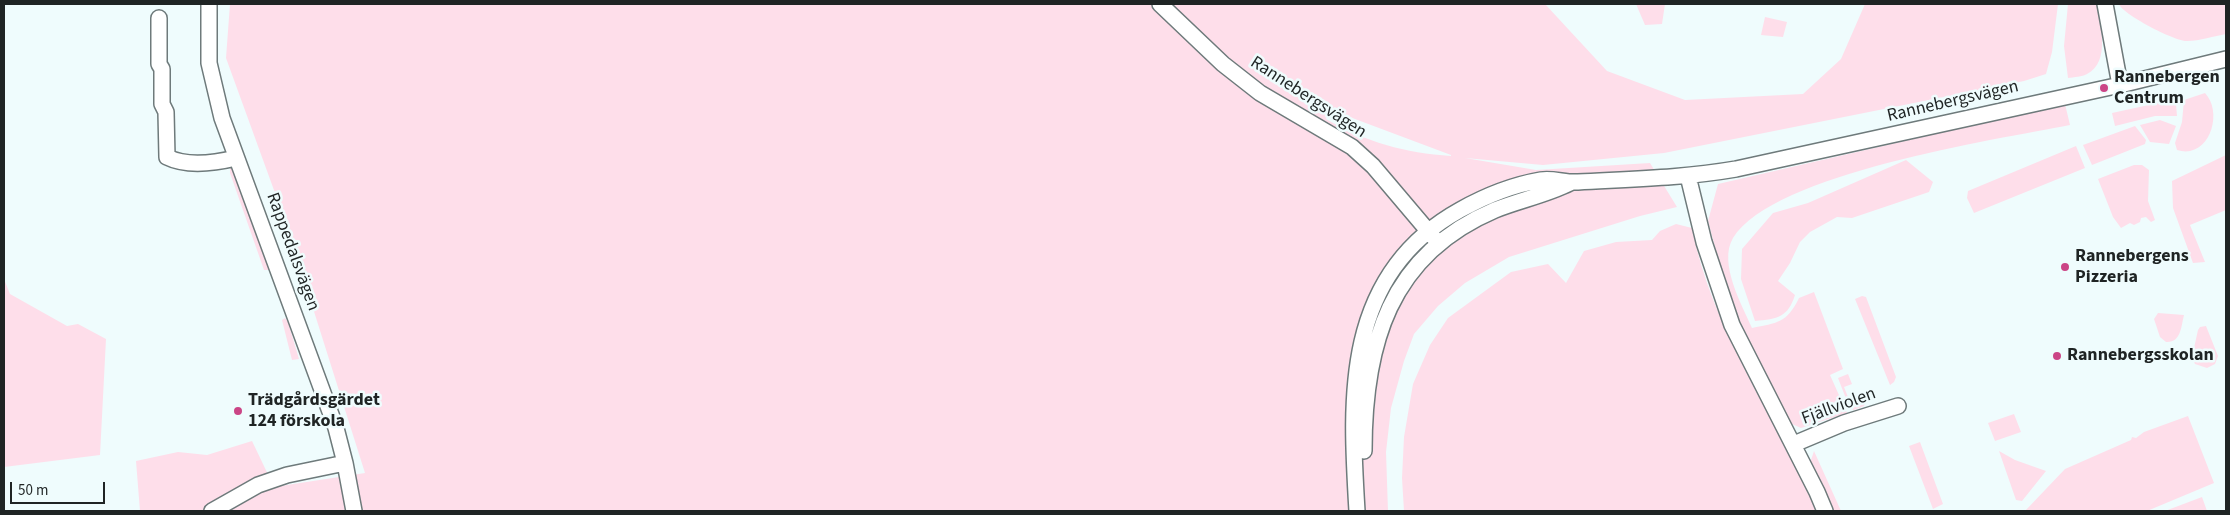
<!DOCTYPE html>
<meta charset="utf-8">
<style>
body{margin:0}
#map{position:relative;width:2230px;height:515px;overflow:hidden;background:#effcfd;font-family:"Source Sans 3",sans-serif}
canvas{display:block}
.frame{position:absolute;inset:0;border:5px solid #1f2424;pointer-events:none}
.scale{position:absolute;left:10px;top:482px;width:95px;height:22px;box-sizing:border-box;border:2px solid #1f2424;border-top:0;padding-left:6px;font-size:15px;line-height:18px;white-space:nowrap;color:#1f2424;-webkit-text-stroke:4px #effcfd;paint-order:stroke}
</style>
<div id="map">
<canvas width="2230" height="515"></canvas>
<div class="frame"></div>
<div class="scale">50 m</div>
</div>
<script>
const c = document.querySelector('canvas').getContext('2d');
c.lineJoin = 'round';
function fill(path, color) {
  c.fillStyle = color;
  c.fill(path, 'evenodd');
}
function strokePath(path, color, width, dash) {
  c.strokeStyle = color;
  c.lineWidth = width;
  c.lineCap = dash ? 'butt' : 'round';
  c.setLineDash(dash || []);
  c.stroke(path);
}
function write(font, color, halo, rows, align = 'center') {
  c.font = font + ' "Source Sans 3",sans-serif';
  c.lineWidth = 5;
  c.setLineDash([]);
  c.textBaseline = 'middle';
  c.strokeStyle = halo;
  c.fillStyle = color;
  for (const [text, x, y, turn = 0] of rows) {
    c.save();
    c.translate(x, y);
    c.rotate((+turn || 0) * Math.PI / 180);
    c.textAlign = isNaN(turn) ? turn : align;
    if (halo) c.strokeText(text, 0, 0);
    c.fillText(text, 0, 0);
    c.restore();
  }
}
const green = new Path2D(`
 M 230,4 L 1545,4 L 1607,71 L 1685,100 L 1803,94 L 1841,59 L 1865,4 L 2058,4 L 2052,52 L 2046,74 L 2024,81 L 1664,153 L 1543,165 L 1465,158 L 1536,170 L 1650,163 L 1677,207 L 1640,216 L 1509,257 L 1465,283 L 1438,306 L 1414,334 L 1404,361 L 1391,408 L 1386,452 L 1388,511 L 140,511 L 136,461 L 178,452 L 207,455 L 252,441 L 274,487 L 365,473 L 287,226 L 226,58 ZM 1331,110 L 1451,155 L 1451,156 C 1405,153 1366,142 1326,119 Z
 M 1636,4 L 1665,4 L 1662,24 L 1645,25 Z
 M 2068,4 L 2097,4 C 2100,24 2111,62 2087,74 C 2082,77 2074,77 2068,78 L 2064,46 Z
 M 2119,4 L 2226,4 L 2226,34 C 2214,36 2200,41 2187,41 C 2176,42 2122,14 2119,4 Z
 M 1765,17 L 1787,22 L 1783,37 L 1761,35 Z
 M 2205,93 C 2224,113 2209,160 2177,150 L 2175,143 L 2182,122 L 2184,100 Z
 M 2167,101 L 2176,104 L 2177,116 L 2155,116 L 2115,126 L 2112,113 Z
 M 2065,104 L 2070,125 C 1994,140 1774,173 1733,238 C 1718,263 1742,305 1752,328 C 1777,323 1787,323 1799,298 L 1814,292 L 1843,369 L 1830,375 L 1847,413 L 1801,428 L 1792,424 L 1752,349 L 1728,296 L 1708,221 L 1718,184 Z
 M 2160,120 L 2176,126 L 2169,144 L 2150,142 L 2140,125 Z
 M 2135,126 L 2146,140 L 2145,144 L 2092,165 L 2083,145 Z
 M 2076,146 L 2085,168 L 1974,213 L 1967,198 L 1968,191 Z
 M 2226,155 L 2226,210 L 2190,225 L 2205,262 L 2193,263 L 2173,208 L 2172,181 Z
 M 1906,160 L 1933,182 L 1929,192 L 1852,218 L 1837,217 L 1810,232 L 1800,242 L 1790,263 L 1778,281 L 1795,295 C 1788,317 1778,319 1755,321 L 1741,279 L 1742,249 L 1773,213 L 1808,203 Z
 M 2134,165 L 2142,165 L 2149,170 L 2148,201 L 2155,220 L 2151,222 L 2146,217 L 2141,218 L 2140,222 L 2134,225 L 2130,223 L 2121,228 L 2113,217 L 2098,179 Z
 M 230,167 L 233,167 L 269,268 L 268,270 L 264,270 L 230,173 Z
 M 1676,224 L 1692,228 C 1712,331 1776,416 1816,511 L 1404,511 L 1402,478 L 1404,437 L 1413,384 L 1430,345 L 1448,318 L 1511,272 L 1548,264 L 1566,283 L 1584,251 L 1616,242 L 1652,240 L 1660,231 Z
 M 4,279 L 10,294 L 67,326 L 78,324 L 106,339 L 100,455 L 4,467 Z
 M 1862,296 L 1866,297 L 1896,377 L 1894,382 L 1890,385 L 1855,299 Z
 M 2158,313 L 2184,315 C 2181,327 2181,343 2166,342 L 2160,337 L 2154,319 Z
 M 285,318 L 288,322 L 299,359 L 292,360 L 282,320 Z
 M 2206,326 L 2218,356 L 2215,364 L 2207,368 L 2195,364 L 2192,357 L 2198,330 L 2200,327 Z
 M 1848,374 L 1852,384 L 1844,387 L 1852,407 L 1866,402 L 1864,406 L 1854,410 L 1850,409 L 1838,378 Z
 M 2014,414 L 2021,432 L 1995,441 L 1988,423 Z
 M 2188,416 L 2214,483 L 2147,511 L 2025,511 L 2065,469 L 2131,440 L 2132,437 L 2136,438 L 2144,432 Z
 M 1920,442 L 1943,504 L 1933,509 L 1909,446 Z
 M 1814,451 L 1841,511 L 1832,511 L 1810,463 Z
 M 1999,451 L 2015,460 L 2046,471 L 2022,501 L 2016,500 Z
 M 2202,497 L 2207,511 L 2165,511 Z`);
const minor = new Path2D(`
 M 209,4 L 209,63 L 222,118 L 336,428 L 345,463 L 354,511
 M 1160,4 L 1223,64 L 1260,93 L 1352,147 L 1373,166 L 1434,238
 M 2105,4 L 2120,85
 M 159,18 L 159,64 L 162,69 L 162,104 L 166,112 L 167,157 C 187,167 215,163 236,158
 M 1688,176 L 1704,242 L 1732,325 L 1817,492 L 1825,511
 M 1794,444 L 1844,423 L 1898,406
 M 1364,451 C 1364,345 1389,255 1495,210 C 1520,200 1546,195 1570,183
 M 212,511 L 258,485 L 287,475 L 345,463
 M 1357,511 C 1350,396 1343,275 1460,210 C 1485,196 1512,185 1541,180 C 1553,178 1566,183 1578,182 C 1631,179 1684,178 1736,169 L 2120,85 L 2226,59`);
const markers = [
 [2104,88,5,"#cb4586"],
 [2065,267,5,"#cb4586"],
 [2057,356,5,"#cb4586"],
 [238,411,5,"#cb4586"]
];
const poiNames = [
 ["Rannebergen",2114,78],
 ["Centrum",2114,99],
 ["Rannebergens",2075,257],
 ["Pizzeria",2075,278],
 ["Rannebergsskolan",2067,356],
 ["Trädgårdsgärdet",248,401],
 ["124 förskola",248,422]
];
const streetNames = [
 ["Rannebergsvägen",1308,98,33],
 ["Rannebergsvägen",1953,102,-13],
 ["Rappedalsvägen",292,252,70],
 ["Fjällviolen",1839,407,-20]
];
fill(green, '#fedeea');
strokePath(minor, '#6e7a7b', 18);
strokePath(minor, '#fff', 15);
for (const [x, y, r, color] of markers) {
  const dot = new Path2D();
  dot.arc(x, y, r, 0, 2 * Math.PI);
  c.fillStyle = color;
  c.fill(dot);
  strokePath(dot, '#effcfd', 2);
}
write('bold 18px', '#1f2424', '#effcfd', poiNames, 'left');
write('18px', '#1f2424', '#effcfd', streetNames);
</script>
